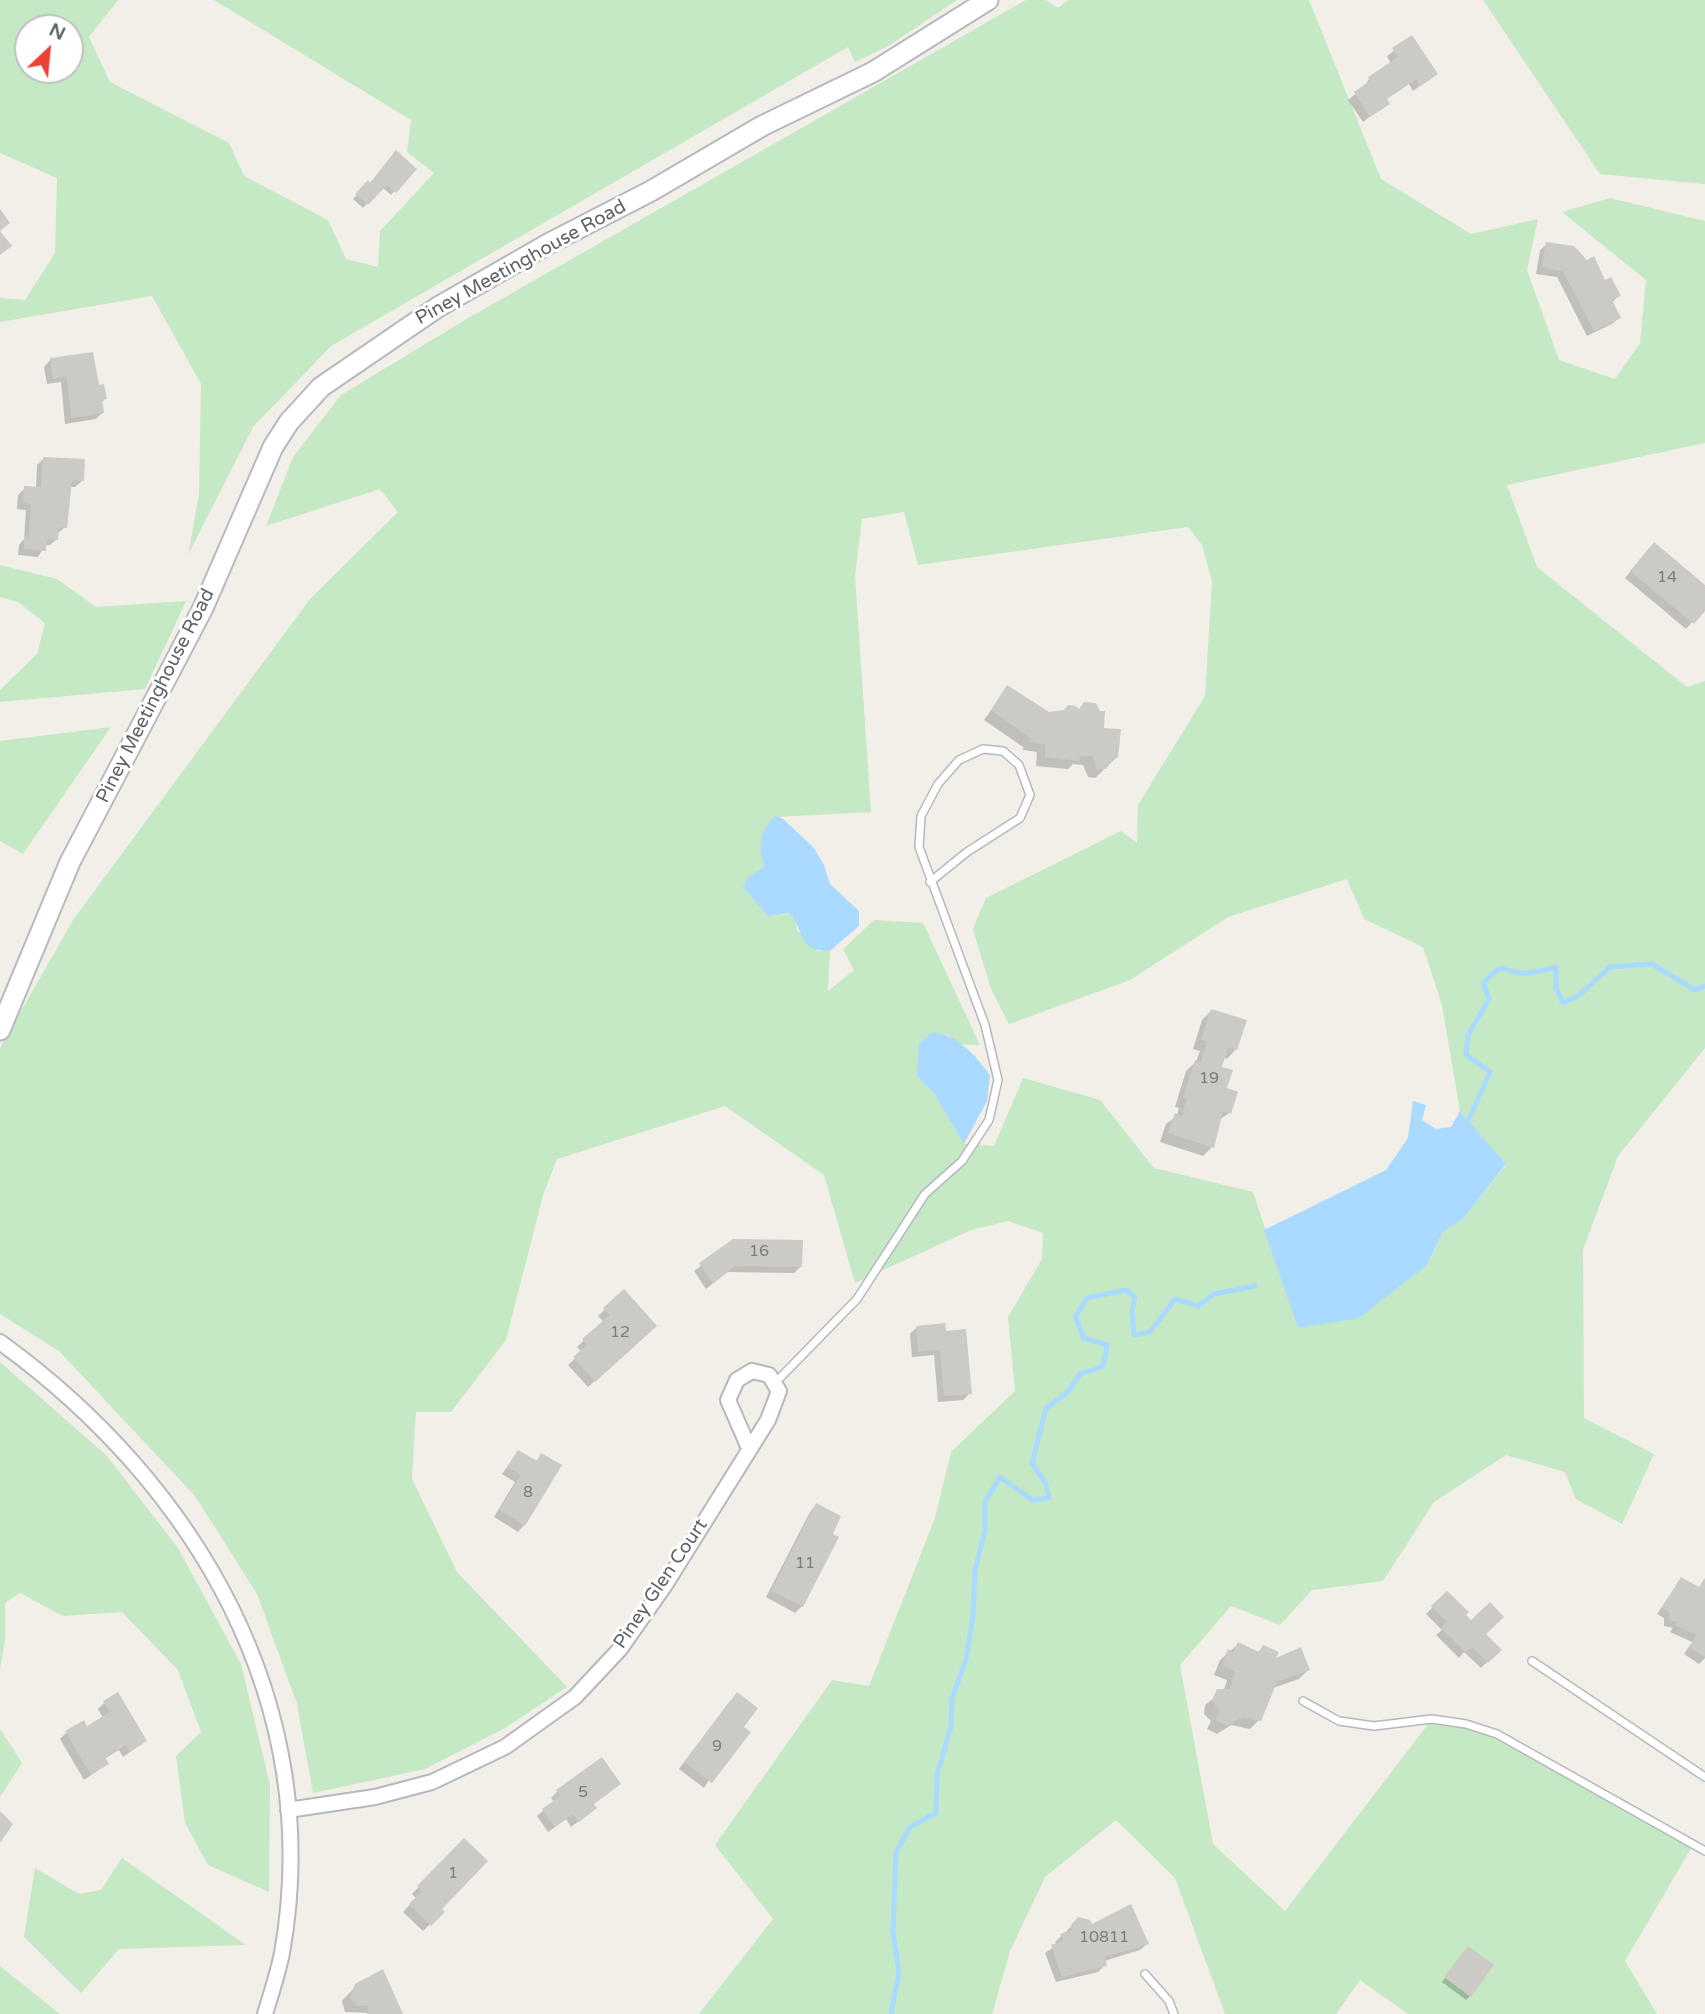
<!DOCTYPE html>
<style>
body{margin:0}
#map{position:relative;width:1705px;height:2014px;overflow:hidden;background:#f1efe8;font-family:"Varela Round",sans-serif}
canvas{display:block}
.north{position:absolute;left:14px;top:14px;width:70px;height:70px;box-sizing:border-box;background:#fff;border:2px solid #bfc1c3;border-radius:50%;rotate:26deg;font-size:19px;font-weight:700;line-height:28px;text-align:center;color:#5f6368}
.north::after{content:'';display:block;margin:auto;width:24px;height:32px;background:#ea4335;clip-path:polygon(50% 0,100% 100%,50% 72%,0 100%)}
</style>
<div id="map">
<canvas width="1705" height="2014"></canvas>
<div class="north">N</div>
</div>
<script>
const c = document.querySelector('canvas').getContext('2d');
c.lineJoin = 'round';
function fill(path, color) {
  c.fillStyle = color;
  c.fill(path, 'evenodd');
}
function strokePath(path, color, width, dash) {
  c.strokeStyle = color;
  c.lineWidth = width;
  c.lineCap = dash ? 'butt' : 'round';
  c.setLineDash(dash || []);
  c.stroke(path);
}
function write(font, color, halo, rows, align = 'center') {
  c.font = font + ' "Varela Round",sans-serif';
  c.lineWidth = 6;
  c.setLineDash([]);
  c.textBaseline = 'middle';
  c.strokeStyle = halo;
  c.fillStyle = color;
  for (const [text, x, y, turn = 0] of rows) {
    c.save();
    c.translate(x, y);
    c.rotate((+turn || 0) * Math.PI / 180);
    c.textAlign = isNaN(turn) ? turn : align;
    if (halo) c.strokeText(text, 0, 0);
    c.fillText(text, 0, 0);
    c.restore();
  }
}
const green = new Path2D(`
 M 0,0 L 118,0 L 89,37 L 110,82 L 229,143 L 244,176 L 328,220 L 346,259 L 378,267 L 380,231 L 434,173 L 407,152 L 411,120 L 214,0 L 957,0 L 890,45 L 855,62 L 848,47 L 331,346 L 253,427 L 188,555 L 199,495 L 201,384 L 152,296 L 0,322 L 0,298 L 25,300 L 55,253 L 57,178 L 0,153 ZM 28,28 L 70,28 L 70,70 L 28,70 Z
 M 1026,0 L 1046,0 L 1058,8 L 1068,0 L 1309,0 L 1381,179 L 1471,234 L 1538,219 L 1527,270 L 1559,360 L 1615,379 L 1640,343 L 1646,280 L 1562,212 L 1610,198 L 1705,221 L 1705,443 L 1507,485 L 1537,567 L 1687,687 L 1705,681 L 1705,1048 L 1618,1156 L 1583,1250 L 1584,1418 L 1654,1454 L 1622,1524 L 1576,1499 L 1565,1472 L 1506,1455 L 1434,1502 L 1383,1581 L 1312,1590 L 1280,1625 L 1231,1606 L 1180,1665 L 1213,1844 L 1285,1911 L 1432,1719 L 1497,1734 L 1693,1845 L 1625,1961 L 1657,2014 L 1408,2014 L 1360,1980 L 1336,2014 L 1225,2014 L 1175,1878 L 1116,1820 L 1045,1877 L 1010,1951 L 992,2014 L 699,2014 L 773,1919 L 715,1845 L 832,1680 L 869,1686 L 935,1518 L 951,1452 L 1015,1391 L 1008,1317 L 1042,1259 L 1043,1233 L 1008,1221 L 971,1230 L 855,1283 L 824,1175 L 725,1106 L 557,1159 L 543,1195 L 506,1340 L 451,1412 L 416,1412 L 412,1479 L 457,1572 L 567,1687 L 505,1728 L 425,1769 L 313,1793 L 297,1704 L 257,1594 L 195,1496 L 59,1351 L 0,1314 L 0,1048 L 73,920 L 310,599 L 398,512 L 380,489 L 266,526 L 293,457 L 341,395 L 470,317 ZM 904,512 L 918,565 L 1188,527 L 1202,545 L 1212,582 L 1205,696 L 1138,805 L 1137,843 L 1121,831 L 986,898 L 973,929 L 991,989 L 1009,1024 L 1130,980 L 1228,917 L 1347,879 L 1364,919 L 1423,947 L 1442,1005 L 1460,1111 L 1506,1165 L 1464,1218 L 1443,1232 L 1430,1260 L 1298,1328 L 1253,1192 L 1154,1168 L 1100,1100 L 1023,1078 L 994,1146 L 964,1144 L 934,1094 L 917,1076 L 947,1034 L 958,1044 L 980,1045 L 923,923 L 874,920 L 843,949 L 854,970 L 828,991 L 830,951 L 818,951 L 797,930 L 796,920 L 790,913 L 782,915 L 761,868 L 766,866 L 776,817 L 871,812 L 855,576 L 862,519 Z
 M 1483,0 L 1705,0 L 1705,184 L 1600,174 Z
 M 0,565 L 57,579 L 96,607 L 186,601 L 145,689 L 0,702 L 0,690 L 37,654 L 45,623 L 18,602 L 0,597 Z
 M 111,727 L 23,854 L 0,841 L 0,741 Z
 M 0,1362 L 107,1456 L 178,1548 L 241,1664 L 270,1785 L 269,1892 L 208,1865 L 185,1823 L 176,1756 L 201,1732 L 178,1670 L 122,1612 L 63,1616 L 20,1593 L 5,1603 L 5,1640 L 0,1669 Z
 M 0,1729 L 22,1763 L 0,1797 Z
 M 122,1858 L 246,1945 L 119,1949 L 81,1993 L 24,1937 L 35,1868 L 79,1894 L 101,1890 Z
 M 0,1966 L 60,2014 L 0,2014 Z`);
const water = new Path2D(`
 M 776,816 L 782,818 L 814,848 L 824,865 L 830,884 L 859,911 L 859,926 L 830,951 C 798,952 804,930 790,913 L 768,916 L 743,887 L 748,877 L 765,866 C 757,848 760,828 776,816 Z
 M 932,1032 C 958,1035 974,1054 990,1075 L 987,1101 L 964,1144 L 934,1094 L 917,1076 L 919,1044 Z
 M 1413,1101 L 1426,1105 L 1422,1120 L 1436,1129 L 1451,1127 L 1460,1111 L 1506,1164 L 1464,1218 L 1443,1232 L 1427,1265 L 1359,1318 L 1298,1328 L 1264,1230 L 1386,1170 L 1408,1138 Z`);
const shadow = new Path2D(`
 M 1411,37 L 1436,74 L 1413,91 L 1409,84 L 1385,100 L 1388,103 L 1363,122 L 1348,100 L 1364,87 L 1369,79 L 1391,64 L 1387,56 Z
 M 415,169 L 391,195 L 382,187 L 363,208 L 353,199 L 368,183 Z
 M 1547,244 L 1618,296 L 1612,303 L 1619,318 L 1612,324 L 1587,336 L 1557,277 L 1536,274 L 1540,250 Z
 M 50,360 L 97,387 L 105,399 L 101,403 L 102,413 L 96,419 L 65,424 L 61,382 L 47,384 L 44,367 Z
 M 44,458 L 82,481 L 75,487 L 70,487 L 65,527 L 57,534 L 57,539 L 50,545 L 45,545 L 38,557 L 18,555 L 19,545 L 24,539 L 26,510 L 17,509 L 18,495 L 25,488 L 36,489 L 37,465 Z
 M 1647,551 L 1705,587 L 1705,608 L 1686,629 L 1625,578 Z
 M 1008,687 L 1048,714 L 1103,730 L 1117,757 L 1095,778 L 1088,777 L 1083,765 L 1073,764 L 1068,769 L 1036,766 L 1037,752 L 1023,750 L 1023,747 L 984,720 Z
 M 1211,1011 L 1236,1049 L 1227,1059 L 1223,1057 L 1220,1068 L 1229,1113 L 1218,1121 L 1212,1147 L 1203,1156 L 1160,1142 L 1166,1124 L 1177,1116 L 1179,1108 L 1175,1107 L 1186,1071 L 1196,1062 L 1200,1051 L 1193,1049 L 1202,1020 Z
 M 734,1241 L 801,1266 L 794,1273 L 727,1272 L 706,1289 L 694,1271 Z
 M 624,1292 L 648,1333 L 588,1387 L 568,1365 L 582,1352 L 577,1347 L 604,1322 L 598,1316 Z
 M 944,1325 L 970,1393 L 963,1400 L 938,1402 L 934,1355 L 912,1357 L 910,1334 L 917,1327 Z
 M 518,1452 L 535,1462 L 542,1455 L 524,1525 L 518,1532 L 494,1517 L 515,1482 L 502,1474 Z
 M 816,1505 L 802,1606 L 795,1613 L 766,1597 L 810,1512 Z
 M 1681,1579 L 1698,1588 L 1705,1581 L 1705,1658 L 1699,1664 L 1684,1654 L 1692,1642 L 1670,1632 L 1673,1628 L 1664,1626 L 1664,1618 L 1657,1614 Z
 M 1447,1593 L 1464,1615 L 1499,1650 L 1481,1668 L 1464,1652 L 1459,1658 L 1436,1635 L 1442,1630 L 1426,1614 Z
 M 1238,1644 L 1257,1653 L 1263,1647 L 1272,1661 L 1308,1670 L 1299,1679 L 1273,1688 L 1259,1720 L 1250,1729 L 1231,1725 L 1217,1734 L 1207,1729 L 1211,1721 L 1204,1714 L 1205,1705 L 1224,1690 L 1227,1680 L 1214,1675 L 1220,1660 Z
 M 730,1701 L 741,1727 L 704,1788 L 679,1769 Z
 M 104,1703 L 145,1741 L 123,1757 L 119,1750 L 104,1759 L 107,1764 L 84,1780 L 60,1739 L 66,1733 L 86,1728 L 103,1718 L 98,1709 Z
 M 602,1759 L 588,1814 L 571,1827 L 566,1819 L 548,1832 L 537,1816 L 554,1802 L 551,1798 L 557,1792 Z
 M 464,1841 L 440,1909 L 442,1912 L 423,1931 L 403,1912 L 416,1898 L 412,1894 Z
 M 1079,1919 L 1091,1927 L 1147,1944 L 1140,1950 L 1104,1961 L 1105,1965 L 1098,1972 L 1056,1982 L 1045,1953 L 1057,1945 L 1055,1942 Z
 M 1464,1952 L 1470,1996 L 1466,2000 L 1442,1982 Z
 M 357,1985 L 401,2014 L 345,2012 L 342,2001 Z`);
const stream = new Path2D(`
 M 1468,1121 L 1490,1072 L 1466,1055 L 1468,1035 L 1489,999 L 1483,983 C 1507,959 1498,971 1522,973 C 1533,974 1546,969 1556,967 L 1556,988 L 1563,1003 L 1578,996 L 1610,967 L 1652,964 L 1695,990 L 1705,986
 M 891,2014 L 899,1973 L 893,1932 L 896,1852 L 910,1827 L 936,1813 L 937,1775 L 951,1726 L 952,1698 L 966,1660 L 973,1616 L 975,1570 L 985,1531 L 985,1502 L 1000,1477 L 1032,1500 L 1049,1498 L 1046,1484 L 1032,1463 L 1046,1408 L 1068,1392 L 1080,1374 L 1103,1366 L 1107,1345 L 1084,1338 L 1075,1317 L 1087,1298 L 1126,1290 L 1135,1297 L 1132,1311 L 1134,1335 L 1150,1332 L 1175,1299 L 1198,1306 L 1214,1294 L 1255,1286`);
const building = new Path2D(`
 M 1412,35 L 1438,74 L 1421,86 L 1416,79 L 1387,99 L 1390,104 L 1370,117 L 1354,92 L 1370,81 L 1368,77 L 1398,57 L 1392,48 Z
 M 396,150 L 417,169 L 396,193 L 387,185 L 368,205 L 355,194 L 368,180 L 370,183 Z
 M 0,209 L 10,223 L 0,231 L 12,246 L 0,255 Z
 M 1546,242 L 1574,246 L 1587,260 L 1594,256 L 1605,280 L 1611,277 L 1621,296 L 1612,300 L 1621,318 L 1594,331 L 1563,271 L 1542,267 Z
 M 93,352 L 99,385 L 104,384 L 107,399 L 102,400 L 104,413 L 71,418 L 67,376 L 53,379 L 50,358 Z
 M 43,457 L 85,459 L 84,481 L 72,480 L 67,528 L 59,527 L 58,540 L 47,539 L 46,551 L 24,549 L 24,536 L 29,537 L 31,504 L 23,503 L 24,486 L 41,487 Z
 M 1654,542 L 1705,585 L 1705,611 L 1694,624 L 1630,571 Z
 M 1007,685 L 1049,712 L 1064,710 L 1068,705 L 1076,706 L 1079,709 L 1084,702 L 1096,703 L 1100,711 L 1105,711 L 1104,728 L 1121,729 L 1118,758 L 1114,758 L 1106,769 L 1097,769 L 1092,756 L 1079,756 L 1079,761 L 1045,757 L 1045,744 L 1031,742 L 1031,738 L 991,710 Z
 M 1211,1009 L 1247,1020 L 1237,1050 L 1228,1048 L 1222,1067 L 1233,1070 L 1227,1088 L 1238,1092 L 1231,1114 L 1223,1111 L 1214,1148 L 1168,1133 L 1175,1113 L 1182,1116 L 1187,1099 L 1183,1098 L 1195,1060 L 1201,1062 L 1207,1042 L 1201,1040 Z
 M 733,1239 L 803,1240 L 802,1267 L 735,1266 L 713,1284 L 699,1263 Z
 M 624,1289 L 657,1326 L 595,1382 L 573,1357 L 587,1345 L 582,1339 L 610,1315 L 603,1308 Z
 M 945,1323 L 946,1331 L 966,1329 L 972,1394 L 944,1396 L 940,1350 L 918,1352 L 916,1326 Z
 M 518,1450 L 537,1461 L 541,1453 L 562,1465 L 525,1526 L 499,1510 L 521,1475 L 507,1467 Z
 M 816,1503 L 841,1516 L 833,1534 L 839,1537 L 803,1607 L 771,1591 Z
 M 1681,1577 L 1699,1587 L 1705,1578 L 1705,1657 L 1689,1647 L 1697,1635 L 1675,1625 L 1677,1622 L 1670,1620 L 1669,1612 L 1662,1607 Z
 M 1447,1591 L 1469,1612 L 1466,1615 L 1471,1620 L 1490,1602 L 1504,1617 L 1486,1634 L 1502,1650 L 1488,1663 L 1472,1647 L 1466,1653 L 1441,1628 L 1447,1622 L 1431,1606 Z
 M 1238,1642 L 1259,1652 L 1263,1645 L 1279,1652 L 1276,1658 L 1301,1647 L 1310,1670 L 1277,1682 L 1261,1721 L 1242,1717 L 1228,1726 L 1215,1720 L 1219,1711 L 1212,1700 L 1217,1689 L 1230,1689 L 1235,1671 L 1222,1666 L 1228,1649 L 1233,1652 Z
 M 118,1692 L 147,1741 L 130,1752 L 126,1745 L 105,1757 L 109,1764 L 91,1775 L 65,1731 L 84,1720 L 87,1726 L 110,1712 L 103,1701 Z
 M 737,1692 L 758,1708 L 744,1727 L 751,1732 L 712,1783 L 684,1762 Z
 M 602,1757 L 621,1784 L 594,1804 L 597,1808 L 579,1822 L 573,1814 L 555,1827 L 542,1809 L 560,1796 L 556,1790 Z
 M 0,1811 L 13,1824 L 0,1843 Z
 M 464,1838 L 488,1861 L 442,1909 L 445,1912 L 431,1926 L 409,1904 L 422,1891 L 417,1886 Z
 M 1131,1904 L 1149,1944 L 1105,1957 L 1107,1966 L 1062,1977 L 1051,1945 L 1064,1941 L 1060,1934 L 1072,1930 L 1071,1925 L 1078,1917 L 1090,1920 L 1092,1924 Z
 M 1468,1946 L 1494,1965 L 1471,1997 L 1444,1977 Z
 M 383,1969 L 403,2014 L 367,2014 L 368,2006 L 357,2006 L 350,1998 L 355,1984 Z`);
const service = new Path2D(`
 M 775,1383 L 857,1299 L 925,1194 L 962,1161 L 989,1120 L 998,1080 L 985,1025 L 919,847 L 921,816 L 938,784 L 959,760 L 983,749 L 1003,751 L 1019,765 L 1030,795 L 1020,818 L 967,852 L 930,882
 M 1532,1661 L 1705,1777
 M 1303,1701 L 1339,1721 L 1374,1726 L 1432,1719 L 1466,1724 L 1497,1734 L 1705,1851
 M 1145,1974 L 1169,2001 L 1174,2014`);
const minor = new Path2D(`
 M 0,1342 C 196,1484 326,1704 282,1953 C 278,1973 271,1994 265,2014
 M 288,1810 L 375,1797 L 432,1782 L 505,1747 L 575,1697 L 620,1649 L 665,1585 L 768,1420 L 779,1391 L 769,1375 L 752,1371 L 737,1380 L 728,1400 L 748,1446`);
const secondary = new Path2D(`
 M 0,1030 L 70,862 L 203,608 L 273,447 L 289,422 L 321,387 L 438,307 L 548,244 L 651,191 L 762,126 L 873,72 L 988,0`);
const numberNames = [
 ["14",1667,578],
 ["19",1209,1079],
 ["16",759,1252],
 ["12",620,1333],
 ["8",528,1493],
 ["11",805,1564],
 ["9",717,1747],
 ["5",583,1793],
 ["1",453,1874],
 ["10811",1104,1938]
];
const streetNames = [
 ["Piney Meetinghouse Road",521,263,-29],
 ["Piney Meetinghouse Road",156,696,-63],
 ["Piney Glen Court",661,1584,-56]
];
fill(green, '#c5e8c5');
fill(water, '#aadaff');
fill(shadow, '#0003');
strokePath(stream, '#aadaff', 5);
fill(building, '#cccac5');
strokePath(service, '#b5b8bc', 10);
strokePath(minor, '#b5b8bc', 18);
strokePath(secondary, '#b6babf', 23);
strokePath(service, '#fff', 7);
strokePath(minor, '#fff', 14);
strokePath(secondary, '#fff', 19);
write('16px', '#7a7d7f', null, numberNames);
write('19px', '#5f6368', '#fff', streetNames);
</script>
